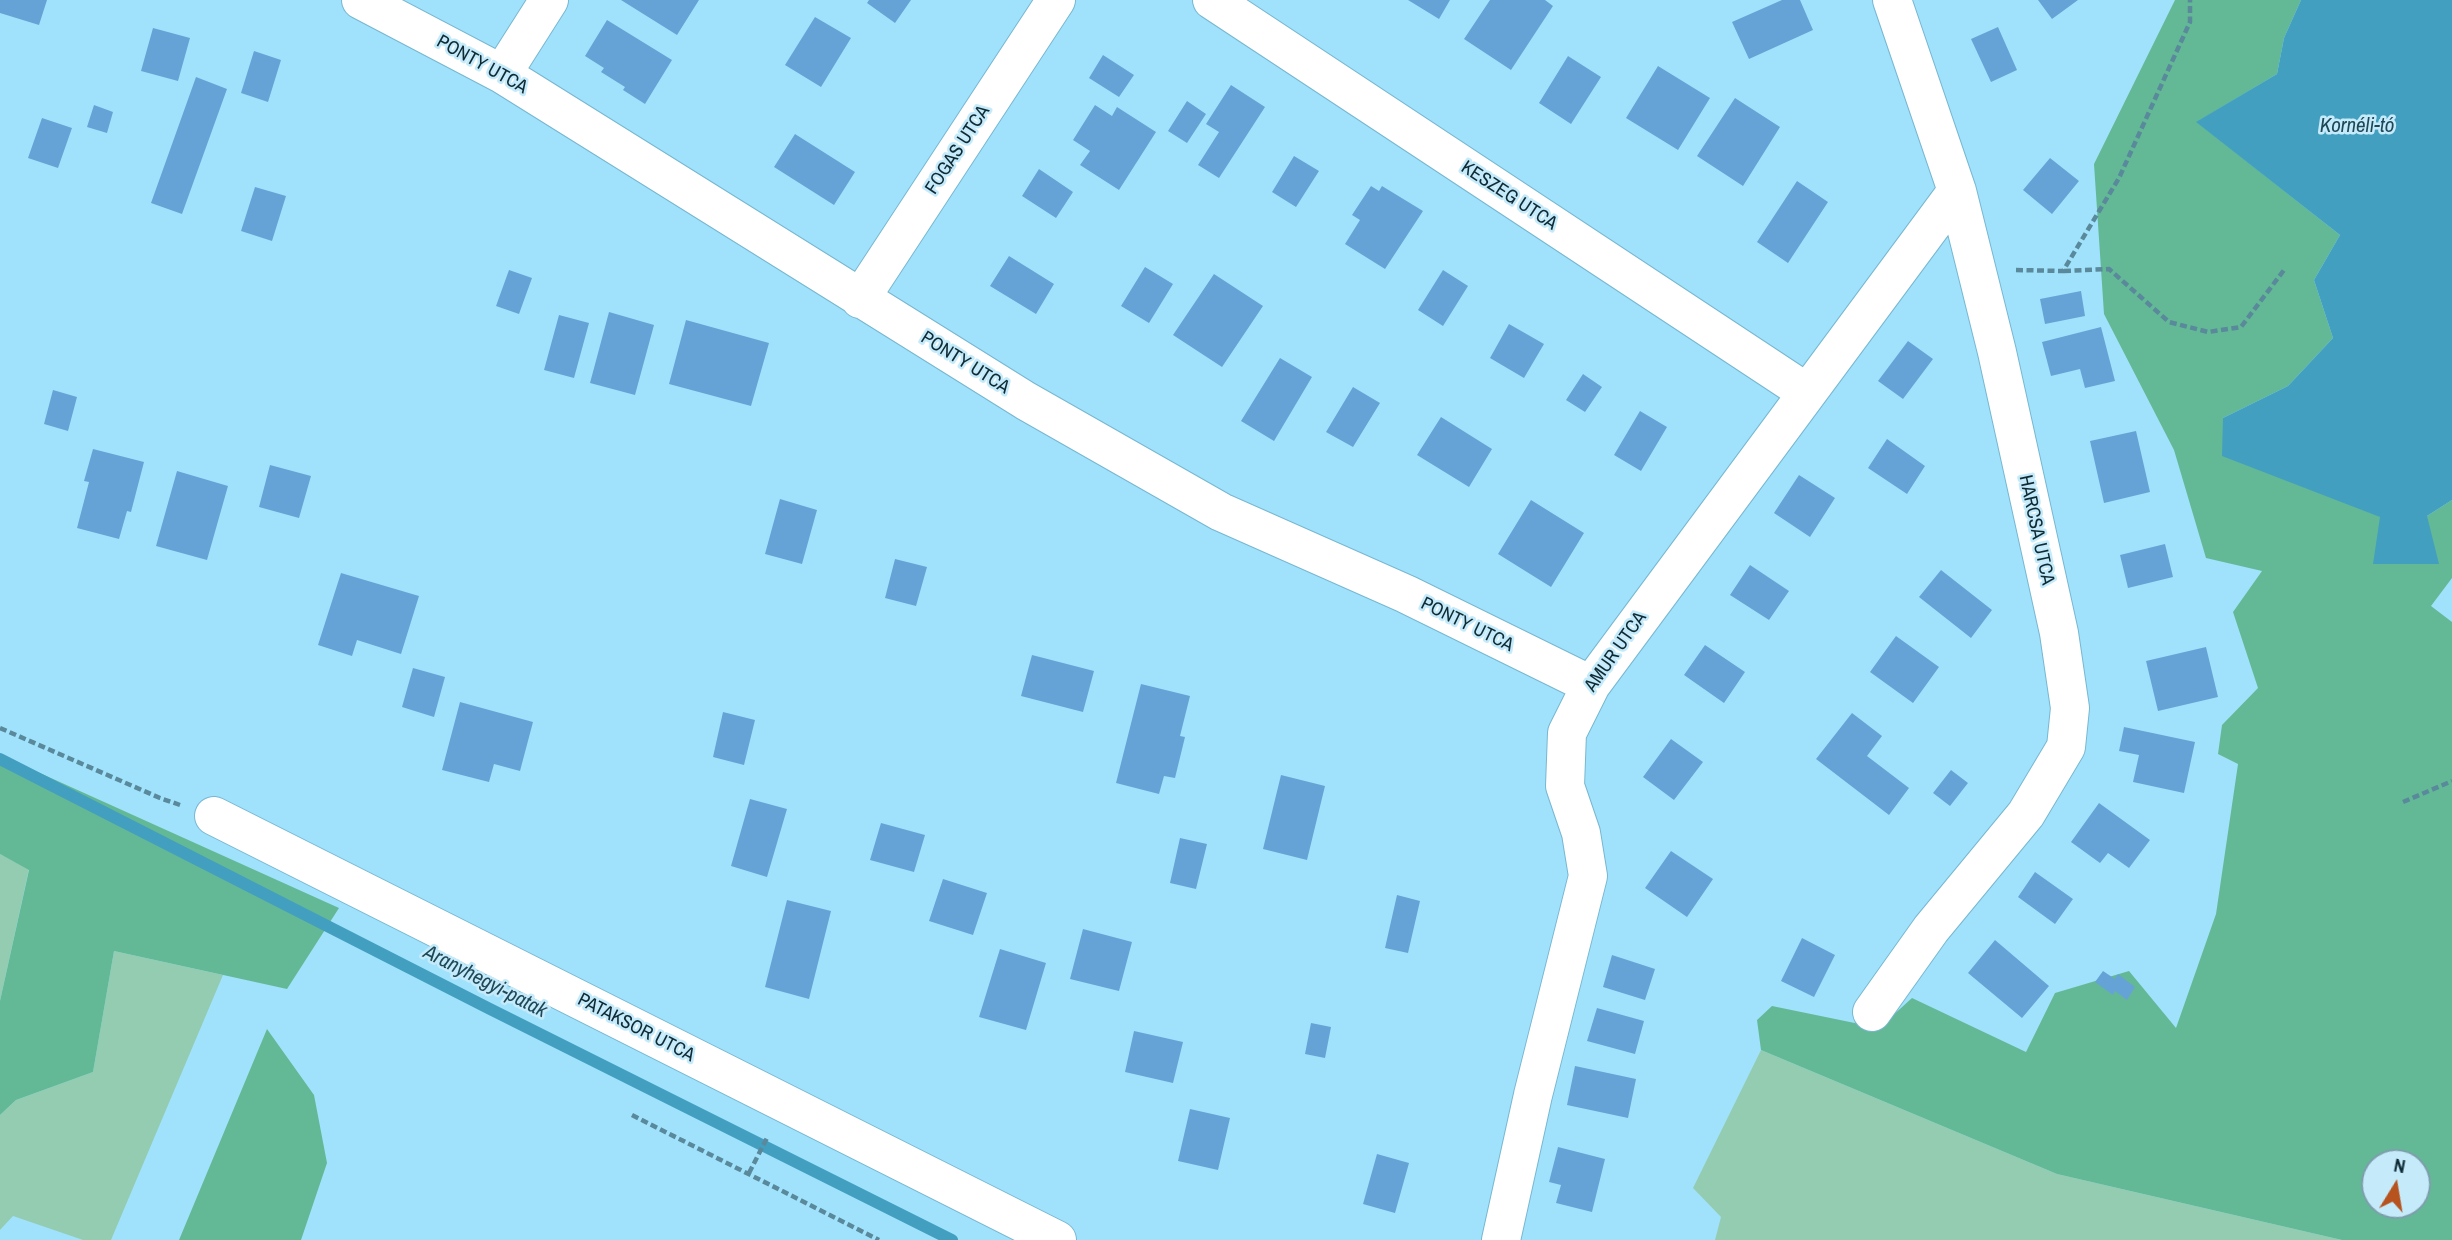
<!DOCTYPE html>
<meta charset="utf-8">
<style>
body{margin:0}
#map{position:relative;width:2452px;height:1240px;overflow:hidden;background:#a0e2fc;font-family:"Archivo Narrow",sans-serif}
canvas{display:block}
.north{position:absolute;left:2361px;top:1149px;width:70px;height:70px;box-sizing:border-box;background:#c5ebfb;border:2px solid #7c9eab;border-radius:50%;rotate:11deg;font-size:19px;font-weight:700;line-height:28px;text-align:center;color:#0e2a34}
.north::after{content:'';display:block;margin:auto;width:24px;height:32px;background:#b7531e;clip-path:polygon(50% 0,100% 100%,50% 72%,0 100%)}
</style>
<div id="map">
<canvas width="2452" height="1240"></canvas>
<div class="north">N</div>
</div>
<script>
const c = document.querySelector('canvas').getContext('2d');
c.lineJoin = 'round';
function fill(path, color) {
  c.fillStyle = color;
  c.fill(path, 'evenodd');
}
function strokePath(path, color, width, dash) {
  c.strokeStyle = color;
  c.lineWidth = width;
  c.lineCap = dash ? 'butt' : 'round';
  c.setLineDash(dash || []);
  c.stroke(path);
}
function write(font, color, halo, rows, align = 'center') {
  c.font = font + ' "Archivo Narrow",sans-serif';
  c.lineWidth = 5;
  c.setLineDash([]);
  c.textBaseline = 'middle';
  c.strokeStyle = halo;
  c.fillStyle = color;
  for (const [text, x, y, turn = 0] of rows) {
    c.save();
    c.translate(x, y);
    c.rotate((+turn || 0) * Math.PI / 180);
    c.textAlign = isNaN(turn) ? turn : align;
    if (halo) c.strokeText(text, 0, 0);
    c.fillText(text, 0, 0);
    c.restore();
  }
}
const green = new Path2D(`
 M 0,854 L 29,869 L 0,1001 Z
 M 114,951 L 223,975 L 111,1240 L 83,1240 L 13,1216 L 0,1230 L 0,1115 L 16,1100 L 93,1072 Z
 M 1761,1050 L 2057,1174 L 2342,1240 L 1715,1240 L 1721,1217 L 1693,1188 Z`);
const forest = new Path2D(`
 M 2175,0 L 2301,0 L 2284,38 L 2277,74 L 2197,122 L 2340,235 L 2314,280 L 2333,338 L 2288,386 L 2223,418 L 2381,517 L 2374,564 L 2427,516 L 2452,500 L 2452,578 L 2431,606 L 2452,622 L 2452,1240 L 2342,1240 L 2057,1174 L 1761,1050 L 1757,1020 L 1772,1006 L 1879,1028 L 1912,998 L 2026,1052 L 2055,993 L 2129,971 L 2176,1028 L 2216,914 L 2238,764 L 2218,754 L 2222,725 L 2258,688 L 2233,612 L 2262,571 L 2206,558 L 2174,450 L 2104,314 L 2094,164 ZM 2375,1163 L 2417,1163 L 2417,1205 L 2375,1205 Z
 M 0,755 L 339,908 L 287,989 L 114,951 L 93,1072 L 16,1100 L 0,1115 L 0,1001 L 29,870 L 0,854 Z
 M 267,1029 L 314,1095 L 327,1163 L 301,1240 L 179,1240 Z`);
const water = new Path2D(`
 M 2301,0 L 2452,0 L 2452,500 L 2427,516 L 2439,564 L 2373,564 L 2380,517 L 2222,456 L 2223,418 L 2288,386 L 2333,338 L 2314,280 L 2340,235 L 2196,122 L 2277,74 L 2284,38 Z`);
const stream = new Path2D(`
 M 0,759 L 488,1008 L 952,1240`);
const building = new Path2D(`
 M 0,0 L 47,0 L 39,25 L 0,13 Z
 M 621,0 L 699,0 L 677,35 Z
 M 869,0 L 911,0 L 895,23 L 867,3 Z
 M 1408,0 L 1450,0 L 1439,19 Z
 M 1490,0 L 1545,0 L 1553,6 L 1511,70 L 1464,39 Z
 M 1782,0 L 1800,0 L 1813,30 L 1749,59 L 1732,22 Z
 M 2038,0 L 2078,0 L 2052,19 Z
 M 815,17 L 851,38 L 821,87 L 785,65 Z
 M 607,20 L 672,60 L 645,104 L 623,90 L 625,87 L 601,72 L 604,68 L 585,56 Z
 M 1998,27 L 2017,70 L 1991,82 L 1971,39 Z
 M 153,28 L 190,38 L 178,81 L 141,71 Z
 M 254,51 L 281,60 L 268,102 L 241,93 Z
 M 1103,55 L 1134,75 L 1119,97 L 1089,78 Z
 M 1568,56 L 1601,77 L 1571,124 L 1539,103 Z
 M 1658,66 L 1710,98 L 1678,150 L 1626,118 Z
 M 196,77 L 227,89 L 182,214 L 151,203 Z
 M 1231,85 L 1265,107 L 1219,178 L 1198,165 L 1219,132 L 1206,124 Z
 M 1735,98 L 1780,127 L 1743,186 L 1697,156 Z
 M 1187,101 L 1206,114 L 1187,143 L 1168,131 Z
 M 94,105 L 113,112 L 107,133 L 87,127 Z
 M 1095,105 L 1112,116 L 1117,107 L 1156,132 L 1119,190 L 1080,165 L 1090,151 L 1073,140 Z
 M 42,118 L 72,128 L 58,168 L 28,158 Z
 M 795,134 L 855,172 L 834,205 L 774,167 Z
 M 1294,156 L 1319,171 L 1296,207 L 1272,192 Z
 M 2050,158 L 2079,181 L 2052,214 L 2023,190 Z
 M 1039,169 L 1073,192 L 1056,218 L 1022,196 Z
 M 1797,181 L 1828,202 L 1788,263 L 1757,242 Z
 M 1371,186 L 1379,191 L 1382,186 L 1423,211 L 1385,269 L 1345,244 L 1360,220 L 1352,215 Z
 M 255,187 L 286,196 L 272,241 L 241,231 Z
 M 1009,256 L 1054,284 L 1036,314 L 990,286 Z
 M 1145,267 L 1173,284 L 1149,323 L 1121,306 Z
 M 509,270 L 532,278 L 519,314 L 496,306 Z
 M 1443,270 L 1468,286 L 1443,326 L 1418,310 Z
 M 1214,274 L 1263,306 L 1222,367 L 1173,335 Z
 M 2081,291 L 2085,316 L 2045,324 L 2040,299 Z
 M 609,312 L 654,325 L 635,395 L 590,383 Z
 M 559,315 L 589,323 L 574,378 L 544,370 Z
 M 686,320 L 769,343 L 751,406 L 669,384 Z
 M 1509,324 L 1544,344 L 1524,378 L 1490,358 Z
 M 2101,327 L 2115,381 L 2085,388 L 2080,369 L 2051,376 L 2042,342 Z
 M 1908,341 L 1933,359 L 1903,399 L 1878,381 Z
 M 1280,358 L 1312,377 L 1274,441 L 1241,421 Z
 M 1583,374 L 1602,387 L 1585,412 L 1566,400 Z
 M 1353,387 L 1380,403 L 1353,447 L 1326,432 Z
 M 53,390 L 77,397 L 68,431 L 44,424 Z
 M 1640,411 L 1667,427 L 1641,471 L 1614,455 Z
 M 1441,417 L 1492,449 L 1469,487 L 1417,455 Z
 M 2136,431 L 2150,492 L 2104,503 L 2090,441 Z
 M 1887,439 L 1925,466 L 1907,494 L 1868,468 Z
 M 93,449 L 144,462 L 131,512 L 127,511 L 119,539 L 77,528 L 89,482 L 84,481 Z
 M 270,465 L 311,476 L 299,518 L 259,507 Z
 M 177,471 L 228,486 L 207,560 L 156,546 Z
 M 1799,475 L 1835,498 L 1810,537 L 1774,513 Z
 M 780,499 L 817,510 L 802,564 L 765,554 Z
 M 1531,500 L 1584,533 L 1551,587 L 1498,554 Z
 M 2165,544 L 2173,577 L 2128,588 L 2120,555 Z
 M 895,559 L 927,567 L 916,606 L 885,598 Z
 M 1750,565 L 1789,591 L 1769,620 L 1730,595 Z
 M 1941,570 L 1992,610 L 1971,638 L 1919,597 Z
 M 341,573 L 419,596 L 401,654 L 357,640 L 352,656 L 318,645 Z
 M 1896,636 L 1939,667 L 1913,703 L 1870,672 Z
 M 1705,645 L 1745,672 L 1724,703 L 1684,675 Z
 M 2206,647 L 2218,697 L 2158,711 L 2146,661 Z
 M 1032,655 L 1094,671 L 1083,712 L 1021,696 Z
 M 413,668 L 445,677 L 434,717 L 402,707 Z
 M 1141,684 L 1190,696 L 1180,736 L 1185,737 L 1175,778 L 1164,776 L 1159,794 L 1116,783 Z
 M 460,702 L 533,722 L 520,771 L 494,764 L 489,782 L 442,770 Z
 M 723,712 L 755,720 L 744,765 L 713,757 Z
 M 1852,713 L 1882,736 L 1867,756 L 1909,788 L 1889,815 L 1816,759 Z
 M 2124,727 L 2195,742 L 2184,793 L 2133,782 L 2139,755 L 2119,751 Z
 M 1671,739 L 1703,762 L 1674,800 L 1643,777 Z
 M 1951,770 L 1968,783 L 1950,806 L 1933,793 Z
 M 1281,775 L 1325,786 L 1307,860 L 1263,849 Z
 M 750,799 L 787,809 L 767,877 L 731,866 Z
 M 2099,803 L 2150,840 L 2129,868 L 2108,853 L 2100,863 L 2071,842 Z
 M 881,823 L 925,835 L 914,872 L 870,860 Z
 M 1180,838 L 1207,844 L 1196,889 L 1170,883 Z
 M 1671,851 L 1713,879 L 1687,917 L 1645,888 Z
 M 2035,872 L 2073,899 L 2055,924 L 2018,897 Z
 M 943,879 L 987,893 L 973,935 L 929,921 Z
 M 1397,895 L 1420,901 L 1408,953 L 1385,948 Z
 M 787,900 L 831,911 L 809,999 L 765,987 Z
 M 1083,929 L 1132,942 L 1119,991 L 1070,979 Z
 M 1802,938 L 1835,955 L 1814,997 L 1781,981 Z
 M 1995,940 L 2049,986 L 2022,1018 L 1968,973 Z
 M 1000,949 L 1046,963 L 1026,1030 L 979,1017 Z
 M 1612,955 L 1655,969 L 1645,1000 L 1603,987 Z
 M 2103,971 L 2115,979 L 2118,974 L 2135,987 L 2127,1000 L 2115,991 L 2113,995 L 2095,982 Z
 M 1597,1008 L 1644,1021 L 1635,1054 L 1587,1041 Z
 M 1311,1023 L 1331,1027 L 1325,1058 L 1305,1054 Z
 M 1134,1031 L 1183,1042 L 1173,1083 L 1125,1072 Z
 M 1575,1066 L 1636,1079 L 1628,1118 L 1567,1105 Z
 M 1190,1109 L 1230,1118 L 1218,1170 L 1178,1161 Z
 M 1558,1147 L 1605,1159 L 1592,1212 L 1556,1203 L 1561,1185 L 1549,1182 Z
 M 1377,1154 L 1409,1163 L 1395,1213 L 1363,1204 Z`);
const path = new Path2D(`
 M 2016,270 L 2063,271 L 2119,178 L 2190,22 L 2190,0
 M 2064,271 L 2109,269 L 2169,322 L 2208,332 L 2241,327 L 2284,270
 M 0,728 L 160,798 L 180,805
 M 2403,802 L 2452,781
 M 632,1115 L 879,1240
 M 749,1173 L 768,1136`);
const minor = new Path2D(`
 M 361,0 L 502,74 L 1026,401 L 1221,512 L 1406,594 L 1591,685
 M 1212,0 L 1806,392
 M 502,74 L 549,0
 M 860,299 L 1056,0
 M 214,816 L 1057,1240
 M 1872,1012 L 1931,929 L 2026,814 L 2066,747 L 2070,708 L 2059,633 L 1997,352 L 1957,191 L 1892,0
 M 1501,1240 L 1533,1095 L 1588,876 L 1581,833 L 1565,786 L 1567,733 L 1591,685 L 1957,191`);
const streetNames = [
 ["PONTY UTCA",482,65,29],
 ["FOGAS UTCA",958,150,-57],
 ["KESZEG UTCA",1509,196,33],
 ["PONTY UTCA",965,363,32],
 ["HARCSA UTCA",2036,530,78],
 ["PONTY UTCA",1467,625,26],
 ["AMUR UTCA",1616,652,-55],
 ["PATAKSOR UTCA",636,1028,27]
];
const waterNames = [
 ["Kornéli-tó",2357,126],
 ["Aranyhegyi-patak",485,982,27]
];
fill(green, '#94ccb2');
fill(forest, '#63b996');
fill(water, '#429fc0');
strokePath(stream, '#429fc0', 12);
fill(building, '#65a3d6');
strokePath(minor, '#77b7d1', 40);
strokePath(path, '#59899b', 4.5, [7, 3.5]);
strokePath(minor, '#fff', 38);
write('19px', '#0e2a34', '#c5ebfb', streetNames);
write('italic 21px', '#1f4857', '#c5ebfb', waterNames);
</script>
